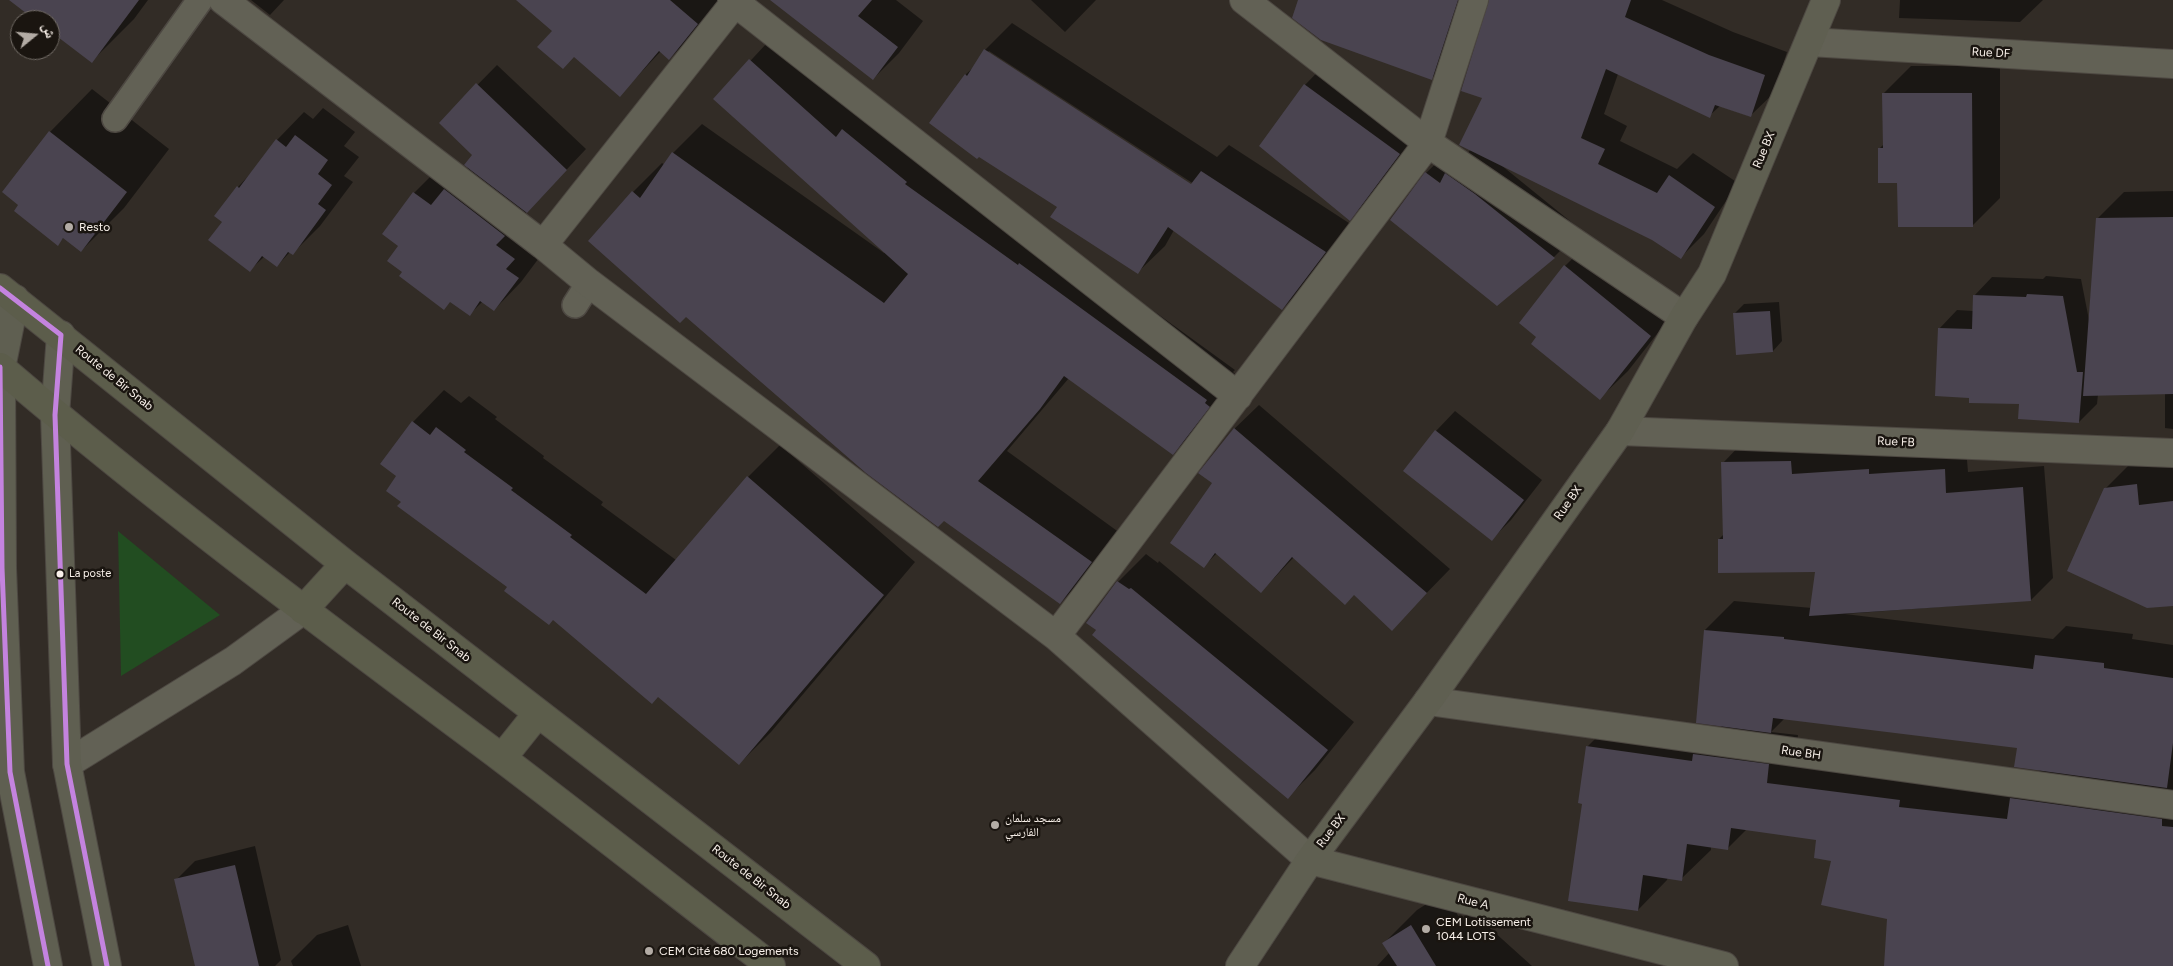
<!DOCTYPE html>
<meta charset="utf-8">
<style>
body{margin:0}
#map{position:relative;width:2173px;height:966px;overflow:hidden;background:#322c26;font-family:Figtree,"Noto Naskh Arabic",sans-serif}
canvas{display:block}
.north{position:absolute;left:10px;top:10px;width:50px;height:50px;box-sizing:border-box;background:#1a1510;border:1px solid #736d67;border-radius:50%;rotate:73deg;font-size:14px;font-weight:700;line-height:20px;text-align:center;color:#f9f1ea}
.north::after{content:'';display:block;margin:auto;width:18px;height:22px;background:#b3aca5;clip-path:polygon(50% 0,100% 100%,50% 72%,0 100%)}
</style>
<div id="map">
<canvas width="2173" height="966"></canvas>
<div class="north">ش</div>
</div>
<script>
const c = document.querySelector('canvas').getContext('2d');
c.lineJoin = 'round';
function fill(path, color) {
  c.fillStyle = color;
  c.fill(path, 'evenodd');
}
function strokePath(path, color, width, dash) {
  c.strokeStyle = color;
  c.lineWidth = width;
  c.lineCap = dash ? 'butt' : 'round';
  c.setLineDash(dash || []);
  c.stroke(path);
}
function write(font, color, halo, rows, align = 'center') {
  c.font = font + ' Figtree,"Noto Naskh Arabic",sans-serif';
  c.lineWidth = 5;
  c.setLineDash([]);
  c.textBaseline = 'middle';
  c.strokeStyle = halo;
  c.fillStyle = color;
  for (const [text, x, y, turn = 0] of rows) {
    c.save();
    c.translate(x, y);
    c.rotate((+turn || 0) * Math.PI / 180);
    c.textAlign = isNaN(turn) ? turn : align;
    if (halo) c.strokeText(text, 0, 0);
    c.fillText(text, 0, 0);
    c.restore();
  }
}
const green = new Path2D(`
 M 118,531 L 220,615 L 121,676 Z`);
const shadow = new Path2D(`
 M 16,0 L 148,0 L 134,19 L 92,61 L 50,30 L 50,20 L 37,20 Z
 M 251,0 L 284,0 L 270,15 Z
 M 533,0 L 721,0 L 694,34 L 669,59 L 661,51 L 620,95 L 554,31 Z
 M 772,0 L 896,0 L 923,21 L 899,53 L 873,79 Z
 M 1031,0 L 1096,0 L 1065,32 Z
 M 1300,0 L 1473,0 L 1455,55 L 1431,79 Z
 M 1490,0 L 1662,0 L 1733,32 L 1787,52 L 1774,93 L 1750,116 L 1720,106 L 1709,116 L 1618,74 L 1604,114 L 1627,126 L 1620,141 L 1677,169 L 1693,153 L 1738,183 L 1704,234 L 1681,257 L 1653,239 L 1501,165 L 1581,230 L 1554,257 L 1497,304 L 1426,173 L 1454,146 L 1466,155 L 1471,149 L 1483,98 Z
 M 1900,0 L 2043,0 L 2020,22 L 1899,18 Z
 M 1012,23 L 1217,157 L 1229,145 L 1352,225 L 1309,282 L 1282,309 L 1174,230 L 1165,246 L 1138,272 L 1058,207 L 965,75 L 975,66 L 985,50 ZM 989,51 L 1197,186 L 1195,188 L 987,53 Z
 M 779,30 L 1049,235 L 1235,370 L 1233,372 L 1238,377 L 1202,424 L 1173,453 L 1069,378 L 1007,451 L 1120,533 L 1090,573 L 1060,603 L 633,192 L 662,163 L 665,165 L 673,153 L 702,124 L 884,253 L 885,252 L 715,99 Z
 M 1332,57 L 1427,126 L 1377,192 L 1349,219 L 1261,146 L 1305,85 Z
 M 497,65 L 586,149 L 522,217 L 545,250 L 521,282 L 494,310 L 483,301 L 470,314 L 404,272 L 400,246 L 384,234 L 414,193 L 442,165 L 458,177 L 468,167 L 473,155 L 440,123 Z
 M 1911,66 L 2000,66 L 2000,198 L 1972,226 L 1898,182 L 1880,148 L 1884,144 L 1883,94 Z
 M 92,89 L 169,149 L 124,208 L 81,251 L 64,237 L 58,244 L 20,205 L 50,132 Z
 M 323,108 L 355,132 L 344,146 L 359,157 L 344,176 L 353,182 L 320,226 L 292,254 L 290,252 L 277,266 L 265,256 L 250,270 L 224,222 L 238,187 L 252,172 L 277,140 L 304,112 L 313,119 Z
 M 2173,191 L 2173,429 L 2165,428 L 2165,393 L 2098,394 L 2097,404 L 2079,422 L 2021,403 L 1939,329 L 1957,310 L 1973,311 L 1974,296 L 1992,277 L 2043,279 L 2046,276 L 2081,279 L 2089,320 L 2097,219 L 2124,192 Z
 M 1592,239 L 1678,307 L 1628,371 L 1600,398 L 1538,337 L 1565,266 Z
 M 1779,302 L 1782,341 L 1773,351 L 1734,314 L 1744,304 Z
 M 444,390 L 461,403 L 469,396 L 497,417 L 495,419 L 544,456 L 543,458 L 603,502 L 601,505 L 676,560 L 748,477 L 780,445 L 915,562 L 771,732 L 739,764 L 659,696 L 509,587 L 402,502 L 398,475 L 413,422 Z
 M 1259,405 L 1450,569 L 1415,605 L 1354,594 L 1294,557 L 1261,592 L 1217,553 L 1204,566 L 1213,483 L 1231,432 Z
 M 1455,411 L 1542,480 L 1511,520 L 1492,539 L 1405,470 L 1436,431 Z
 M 1812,439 L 1813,453 L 1890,448 L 1966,448 L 1968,472 L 2044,466 L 2053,578 L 2031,600 L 1845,614 L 2053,639 L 2066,626 L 2133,634 L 2132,639 L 2173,645 L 2173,966 L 1885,966 L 1888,918 L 1832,860 L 1818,839 L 1747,829 L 1727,849 L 1711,847 L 1711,850 L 1681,879 L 1668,877 L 1667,880 L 1638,910 L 1587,747 L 1616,718 L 1717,731 L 1723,725 L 1705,630 L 1734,601 L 1812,608 L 1816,570 L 1719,539 L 1724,534 L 1723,463 L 1744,441 ZM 1785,718 L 2018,747 L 2041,769 L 2022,788 L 1796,753 L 1798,735 L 1771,732 Z
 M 2171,451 L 2173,471 L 2173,605 L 2105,489 L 2140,454 Z
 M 1146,554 L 1158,563 L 1159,561 L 1354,722 L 1315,770 L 1288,797 L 1087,622 L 1118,582 Z
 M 255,846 L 281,960 L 275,966 L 196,966 L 176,880 L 195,861 Z
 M 1444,893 L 1462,922 L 1472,912 L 1532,966 L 1377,966 L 1390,952 L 1384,943 L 1417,910 Z
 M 348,925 L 361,966 L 293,966 L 291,961 L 317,935 Z`);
const building = new Path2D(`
 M 9,0 L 139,0 L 92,63 L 50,31 L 50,20 L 35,20 Z
 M 516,0 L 670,0 L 698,24 L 669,60 L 659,51 L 620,97 L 574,57 L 563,69 L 537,47 L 552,31 Z
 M 770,0 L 872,0 L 858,16 L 898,47 L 873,80 Z
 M 1298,0 L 1458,0 L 1432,80 L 1321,40 L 1292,18 Z
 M 1489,0 L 1631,0 L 1625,17 L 1709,55 L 1765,75 L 1751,117 L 1715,105 L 1710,118 L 1606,69 L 1581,138 L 1605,149 L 1598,164 L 1657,193 L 1669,175 L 1715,207 L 1681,259 L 1652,240 L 1459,145 L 1482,98 L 1461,91 Z
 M 984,49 L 1191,184 L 1201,171 L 1326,252 L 1282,310 L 1168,227 L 1138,274 L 1050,217 L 1057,207 L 979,157 L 977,159 L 929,123 L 965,74 L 967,76 Z
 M 749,59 L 836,137 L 842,129 L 907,182 L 905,184 L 1018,265 L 1019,263 L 1207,400 L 1205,403 L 1210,407 L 1173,455 L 1064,376 L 1040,409 L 978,481 L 1092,562 L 1060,604 L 944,521 L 938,527 L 866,473 L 686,317 L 680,323 L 588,241 L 632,191 L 640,198 L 672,152 L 884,303 L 908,274 L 713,99 Z
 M 476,83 L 567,170 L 527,213 L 464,165 L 472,155 L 439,123 Z
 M 1304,84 L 1400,154 L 1350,221 L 1259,146 Z
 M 1882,93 L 1972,93 L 1973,227 L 1898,227 L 1897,183 L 1878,183 L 1878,148 L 1883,148 Z
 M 49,131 L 127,192 L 81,252 L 63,238 L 58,246 L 14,211 L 18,205 L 2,192 Z
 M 295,135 L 328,160 L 318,174 L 332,185 L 318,204 L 326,210 L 293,255 L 288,252 L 277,267 L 262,256 L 250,272 L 208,240 L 222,222 L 214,216 L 237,186 L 239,188 L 276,139 L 286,147 Z
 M 1425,172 L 1440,183 L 1445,173 L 1475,194 L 1555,258 L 1497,306 L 1390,220 Z
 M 444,189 L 505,236 L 496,245 L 515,259 L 506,269 L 519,278 L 494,311 L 480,301 L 470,316 L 450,302 L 444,310 L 399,276 L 402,272 L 387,261 L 398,246 L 382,234 L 413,192 L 431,205 Z
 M 2173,217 L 2173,394 L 2083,396 L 2096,218 Z
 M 1564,265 L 1651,336 L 1600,400 L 1531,344 L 1536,337 L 1519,323 Z
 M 2027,294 L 2063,296 L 2077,372 L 2083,372 L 2079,423 L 2018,419 L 2019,404 L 1969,403 L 1969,398 L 1935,396 L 1938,328 L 1972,329 L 1973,295 L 2026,297 Z
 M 1770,311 L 1773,352 L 1736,355 L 1733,313 Z
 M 412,421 L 430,435 L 436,427 L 466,450 L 464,452 L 513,488 L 511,490 L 572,535 L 570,537 L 646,594 L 747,476 L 884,595 L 739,765 L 658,697 L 652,704 L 553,620 L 549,625 L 504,591 L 507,587 L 397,506 L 401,502 L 386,491 L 396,476 L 380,464 Z
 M 1234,428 L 1427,593 L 1392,631 L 1354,595 L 1345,605 L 1292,557 L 1261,593 L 1215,553 L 1204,568 L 1170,543 L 1212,483 L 1198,473 Z
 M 1435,430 L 1524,500 L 1492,541 L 1403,471 Z
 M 1791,461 L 1792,474 L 1869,469 L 1869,474 L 1945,469 L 1946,493 L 2023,487 L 2031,601 L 1809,616 L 1815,572 L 1718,573 L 1718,539 L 1723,539 L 1721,462 Z
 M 2137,484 L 2139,505 L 2173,501 L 2173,606 L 2147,608 L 2067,571 L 2104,488 Z
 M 1117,581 L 1129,589 L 1131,588 L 1328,750 L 1288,799 L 1092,635 L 1096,630 L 1086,623 Z
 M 1704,630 L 1784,637 L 1784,639 L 2033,669 L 2035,655 L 2104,663 L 2104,668 L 2173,678 L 2173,743 L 2167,788 L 2014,767 L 2017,748 L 1773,718 L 1771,733 L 1696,723 Z
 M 1586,746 L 1692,761 L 1693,754 L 1769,764 L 1767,783 L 1900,800 L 1899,807 L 2007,819 L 2010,798 L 2162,819 L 2162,826 L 2173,827 L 2173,966 L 1884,966 L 1887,919 L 1821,905 L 1831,861 L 1814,858 L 1816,840 L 1731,828 L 1728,850 L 1687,844 L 1682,881 L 1643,875 L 1638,911 L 1568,901 L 1582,804 L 1578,803 Z
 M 235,865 L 259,966 L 195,966 L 174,879 Z
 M 1411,925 L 1436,966 L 1397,966 L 1382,943 Z`);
const lane = new Path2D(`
 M 115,119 L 200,0
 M 575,305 L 589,283`);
const street = new Path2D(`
 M 223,0 L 543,245 L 589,283 L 1056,636
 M 732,0 L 1238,396
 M 1244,0 L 1428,143 L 1684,317
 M 1810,42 L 2173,64
 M 543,245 L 737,0
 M 1620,431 L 2173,453
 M 1428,701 L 2173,805
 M 67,764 L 233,661 L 303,610
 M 1310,860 L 1056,636 L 1428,143 L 1474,0`);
const secondary = new Path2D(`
 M 15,299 L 1,368 L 2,568 L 10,772 L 48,966
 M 61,335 L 55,415 L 67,764 L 107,966
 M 1310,860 L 1724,966
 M 1240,966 L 1310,860 L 1428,701 L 1620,431 L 1684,317 L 1712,274 L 1826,0`);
const primary = new Path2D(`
 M 0,288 L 345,564 L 866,966
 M 0,367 C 160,504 330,630 499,756 C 590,825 680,896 771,966
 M 303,610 L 345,564
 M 502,758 L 538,713`);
const bus1 = new Path2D(`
 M 0,288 L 61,335 L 55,415 L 67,764 L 107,966
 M 0,367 L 2,568 L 10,772 L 48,966`);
const markers = [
 [69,227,5,"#b3aca5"],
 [60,574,4.5,"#f9f1ea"],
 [995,825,5,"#b3aca5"],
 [1426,929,5,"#b3aca5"],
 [649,951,5,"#b3aca5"]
];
const busNames = [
 ["La poste",69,574]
];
const streetNames = [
 ["Rue DF",1991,53,3],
 ["Rue BX",1764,150,-67],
 ["Route de Bir Snab",114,378,39],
 ["Rue FB",1896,442,2],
 ["Rue BX",1568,503,-55],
 ["Route de Bir Snab",431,630,38],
 ["Rue BH",1801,753,8],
 ["Rue BX",1331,831,-53],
 ["Route de Bir Snab",751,877,38],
 ["Rue A",1473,902,14]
];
const poiNames = [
 ["Resto",79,227],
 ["مسجد سلمان",1005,818],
 ["الفارسي",1005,832],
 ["CEM Lotissement",1436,922],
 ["1044 LOTS",1436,936],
 ["CEM Cité 680 Logements",659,951]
];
fill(green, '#224d21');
fill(shadow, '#0007');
fill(building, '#4a4450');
strokePath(lane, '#4d4842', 28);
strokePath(street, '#4d4842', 30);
strokePath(secondary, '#4d4842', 30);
strokePath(primary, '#4d4842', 30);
strokePath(lane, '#626155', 25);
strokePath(street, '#626155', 28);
strokePath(secondary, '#5f5f51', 28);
strokePath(primary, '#5c5d4b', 28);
strokePath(bus1, '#c483df', 5);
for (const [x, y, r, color] of markers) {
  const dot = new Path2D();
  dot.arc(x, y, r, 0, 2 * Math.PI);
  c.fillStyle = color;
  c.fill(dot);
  strokePath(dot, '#1a1510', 2);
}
write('11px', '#f9f1ea', '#1a1510', busNames, 'left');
write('12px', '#f9f1ea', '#1a1510', streetNames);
write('12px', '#f9f1ea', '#1a1510', poiNames, 'left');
</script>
